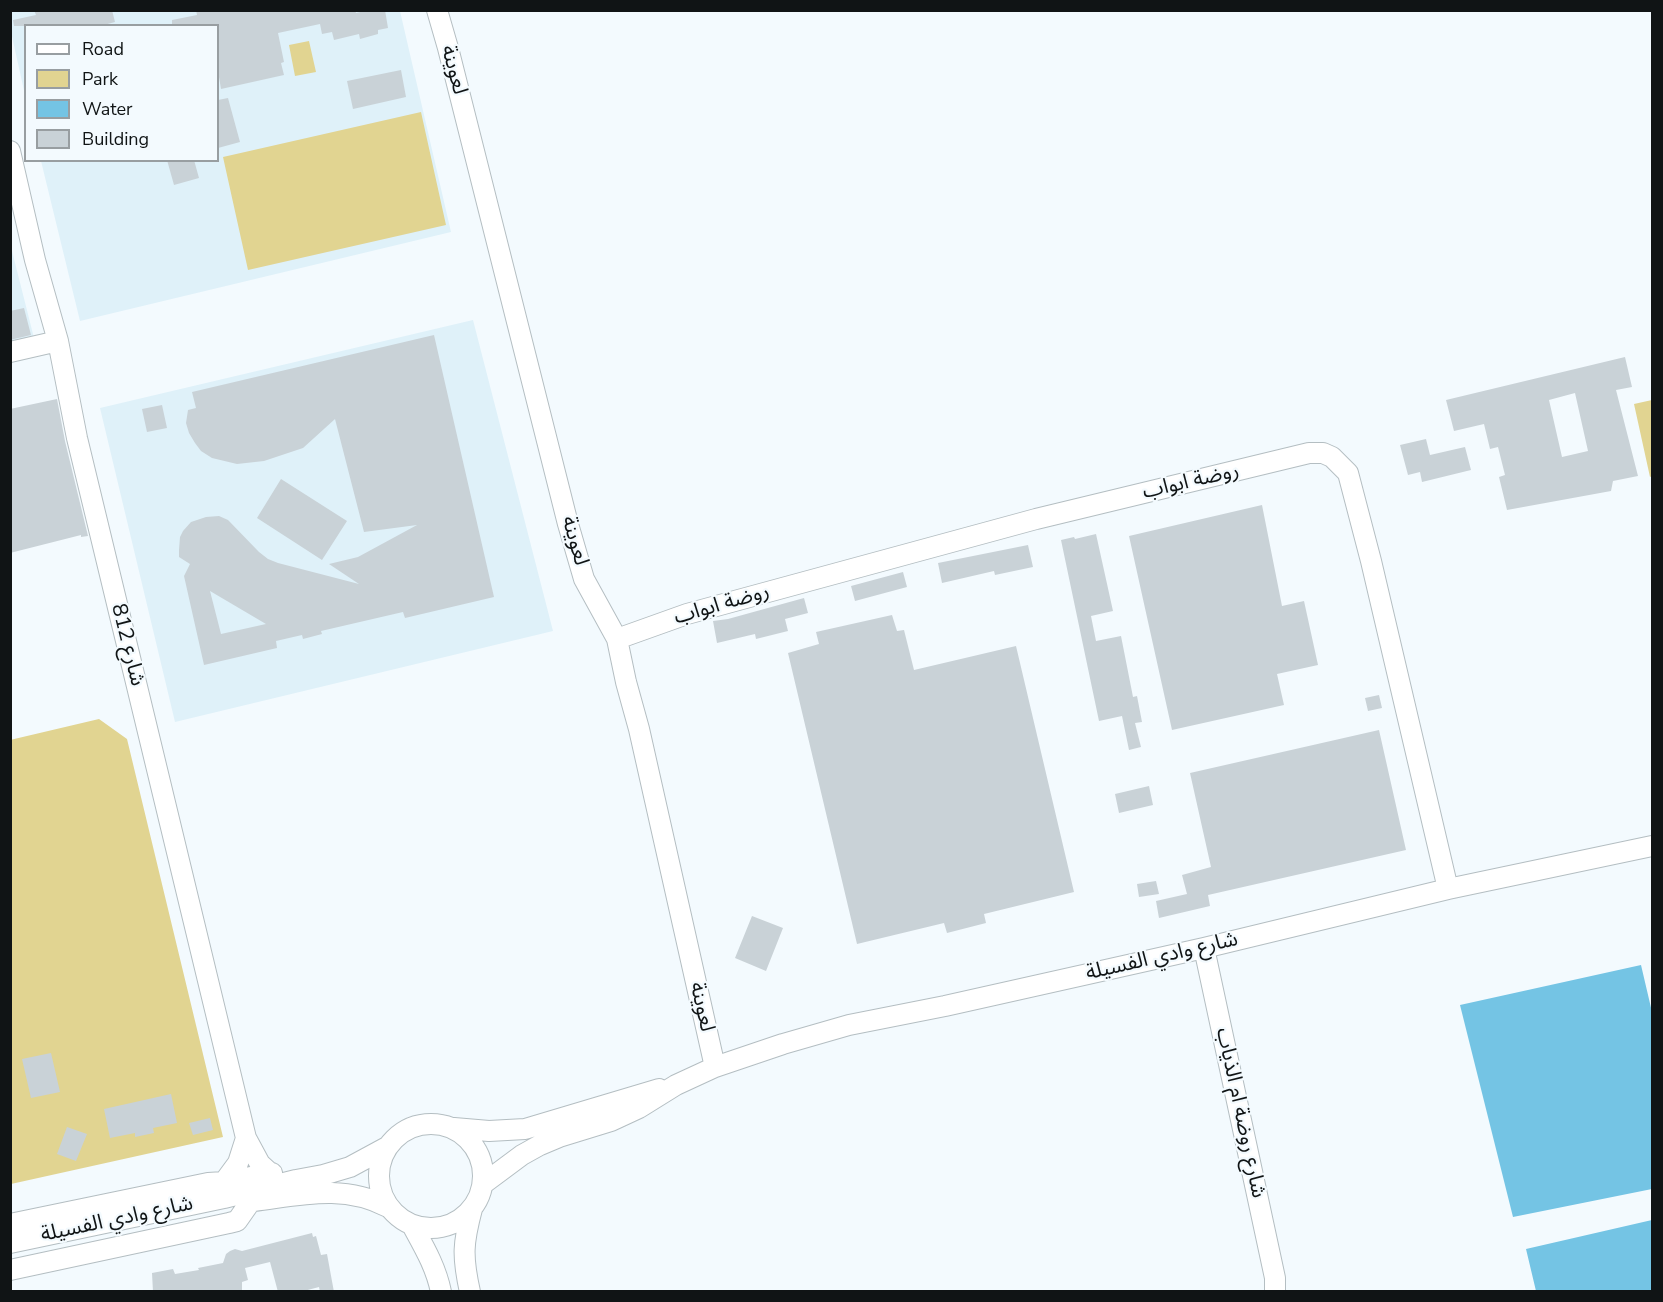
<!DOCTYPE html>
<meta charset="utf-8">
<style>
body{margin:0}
#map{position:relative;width:1663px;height:1302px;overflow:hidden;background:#f3fafe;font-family:"Nunito Sans",sans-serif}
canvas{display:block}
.frame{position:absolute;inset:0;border:12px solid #101415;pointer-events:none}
.legend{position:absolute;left:24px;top:24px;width:195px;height:138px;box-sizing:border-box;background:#f3fafe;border:2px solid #989ea1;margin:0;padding:8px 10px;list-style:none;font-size:18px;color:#101415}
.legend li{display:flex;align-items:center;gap:12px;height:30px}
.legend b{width:30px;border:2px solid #989ea1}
</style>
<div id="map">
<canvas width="1663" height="1302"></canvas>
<div class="frame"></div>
<ul class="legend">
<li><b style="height:8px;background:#fff"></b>Road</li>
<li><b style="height:16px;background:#e1d491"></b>Park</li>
<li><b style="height:16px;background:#74c4e4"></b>Water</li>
<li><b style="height:16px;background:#c9d2d7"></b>Building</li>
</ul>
</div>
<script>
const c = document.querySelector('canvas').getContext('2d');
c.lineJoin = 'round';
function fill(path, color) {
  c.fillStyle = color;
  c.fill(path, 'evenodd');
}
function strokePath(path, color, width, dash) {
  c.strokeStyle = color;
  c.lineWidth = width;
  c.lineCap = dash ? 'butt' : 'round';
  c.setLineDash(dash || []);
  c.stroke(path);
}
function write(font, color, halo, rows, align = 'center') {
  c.font = font + ' "Nunito Sans","Noto Sans Arabic",sans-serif';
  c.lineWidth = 4.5;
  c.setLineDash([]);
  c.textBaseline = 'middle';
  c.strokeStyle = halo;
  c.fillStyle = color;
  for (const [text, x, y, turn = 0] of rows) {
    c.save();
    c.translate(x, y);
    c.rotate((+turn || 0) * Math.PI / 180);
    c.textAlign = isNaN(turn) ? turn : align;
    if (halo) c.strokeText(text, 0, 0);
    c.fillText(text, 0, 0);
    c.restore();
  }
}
const built = new Path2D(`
 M 10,11 L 400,11 L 451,232 L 80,321 L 41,161 L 218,160 L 218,26 L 26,26 L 25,95 L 11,32 Z
 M 10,243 L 34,338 L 10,343 Z
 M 473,320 L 553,631 L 175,722 L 100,408 Z`);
const green = new Path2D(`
 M 309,41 L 316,72 L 295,76 L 289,45 Z
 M 421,112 L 446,225 L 248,270 L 223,157 Z
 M 1652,400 L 1652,476 L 1650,477 L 1634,404 Z
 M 99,719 L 127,739 L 223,1137 L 11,1184 L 10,740 Z`);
const water = new Path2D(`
 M 1641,965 L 1652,1012 L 1652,1189 L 1513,1217 L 1460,1005 Z
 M 1652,1220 L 1652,1291 L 1536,1291 L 1526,1249 Z`);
const building = new Path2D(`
 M 34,10 L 112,10 L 115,22 L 100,26 L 14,26 L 13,20 L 36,15 Z
 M 196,10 L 355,10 L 356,13 L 369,10 L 385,10 L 388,28 L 378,30 L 378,34 L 360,39 L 359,34 L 334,40 L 332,32 L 322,34 L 320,24 L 278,33 L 284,62 L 281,63 L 284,75 L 221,89 L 218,71 L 218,26 L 172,26 L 172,20 L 197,15 Z
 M 401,70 L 406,97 L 353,109 L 347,81 Z
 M 228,98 L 240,142 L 218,148 L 218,100 Z
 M 167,160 L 194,160 L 199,178 L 174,185 Z
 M 24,308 L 31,335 L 10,340 L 10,311 Z
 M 434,335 L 494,597 L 405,618 L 403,612 L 321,631 L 322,634 L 303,639 L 302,635 L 276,641 L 277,648 L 204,665 L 184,576 L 190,564 L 179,557 L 179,550 L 180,537 L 183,531 L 191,522 L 206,517 L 219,516 L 228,520 L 259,552 L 268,559 L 278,563 L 359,584 L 329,564 L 358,557 L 417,525 L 364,532 L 335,419 L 303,448 L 264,461 L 237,464 L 212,458 L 201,451 L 195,443 L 189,433 L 186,423 L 188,410 L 196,408 L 192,392 ZM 210,591 L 266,624 L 221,634 Z
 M 1625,357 L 1632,387 L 1616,390 L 1638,476 L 1613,481 L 1611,491 L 1507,510 L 1499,477 L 1505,475 L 1498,447 L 1490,449 L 1484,424 L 1454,431 L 1446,400 ZM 1575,393 L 1588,451 L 1562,457 L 1549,400 Z
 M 57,399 L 65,441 L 88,536 L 81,537 L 81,535 L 10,553 L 10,409 Z
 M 162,405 L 167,428 L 147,432 L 142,409 Z
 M 1426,439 L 1430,455 L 1465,447 L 1471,470 L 1422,482 L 1420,472 L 1408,475 L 1400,445 Z
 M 281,479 L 347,521 L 322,560 L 257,518 Z
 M 1262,505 L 1282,606 L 1304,601 L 1318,665 L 1277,674 L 1284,705 L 1172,730 L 1129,536 Z
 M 1096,534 L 1113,611 L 1091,616 L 1096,641 L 1121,636 L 1133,697 L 1137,696 L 1142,722 L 1135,723 L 1141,747 L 1129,750 L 1122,716 L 1099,721 L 1061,540 L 1074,537 L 1075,539 Z
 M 1028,545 L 1033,567 L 995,575 L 994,571 L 942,583 L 938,563 Z
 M 903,572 L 907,587 L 855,601 L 851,586 Z
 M 804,598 L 808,613 L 785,619 L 788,631 L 756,639 L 755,634 L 717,643 L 713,621 L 728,619 Z
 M 892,615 L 897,631 L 904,630 L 914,670 L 1016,646 L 1074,892 L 984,914 L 986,923 L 947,933 L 944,923 L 857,944 L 788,653 L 819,644 L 816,632 Z
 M 1379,695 L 1382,708 L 1368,711 L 1365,698 Z
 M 1379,730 L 1406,850 L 1208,895 L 1210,906 L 1159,918 L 1156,901 L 1187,894 L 1182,875 L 1211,867 L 1190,773 Z
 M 1149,786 L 1153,805 L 1119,813 L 1115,794 Z
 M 1156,881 L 1159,894 L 1139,897 L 1137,884 Z
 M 752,916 L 783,928 L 766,971 L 735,958 Z
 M 51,1053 L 60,1092 L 31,1098 L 22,1059 Z
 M 171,1094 L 177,1123 L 153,1128 L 154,1133 L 135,1137 L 135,1133 L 110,1138 L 104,1109 Z
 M 210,1118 L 213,1130 L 193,1135 L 189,1123 Z
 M 67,1127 L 87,1134 L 76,1161 L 57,1154 Z
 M 312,1233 L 313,1237 L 316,1236 L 321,1255 L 327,1254 L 334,1292 L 320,1292 L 319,1287 L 300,1292 L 278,1292 L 270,1262 L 245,1268 L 248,1280 L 242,1282 L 242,1292 L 153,1292 L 152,1273 L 173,1269 L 175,1274 L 199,1270 L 198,1268 L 223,1263 L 226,1254 L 230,1251 L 235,1249 L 242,1251 Z`);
const minor = new Path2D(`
 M 437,10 L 448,48 L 568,524 L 584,579 L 617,639 L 626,682 L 639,729 L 715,1067
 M 10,151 L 35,260 L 58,341 L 77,438 L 246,1138 L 260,1164 L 271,1174
 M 10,352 L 58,341
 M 617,639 L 687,614 L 1036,519 L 1309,453 L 1323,453 L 1332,457 L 1348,473 L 1371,561 L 1448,889
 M 1204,948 L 1275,1278 L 1275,1292
 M379 1176a52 52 0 1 1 104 0a52 52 0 1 1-104 0Z
 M 454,1128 L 489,1131 L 525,1129 L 659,1089
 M 224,1182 L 238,1163 L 246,1138
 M 483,1184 L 522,1155 L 540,1145 L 559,1137 L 611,1121 L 639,1108 L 676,1085 L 715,1067 L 783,1044 L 849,1025 L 945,1006 L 1204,948 L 1448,889 L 1652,846
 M 254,1201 C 302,1195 343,1184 388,1207
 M 10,1224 L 208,1183 L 224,1182 L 272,1173
 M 412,1225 C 424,1247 436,1267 441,1292
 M 10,1243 L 224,1198 L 296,1180 L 323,1175 L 350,1167 L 387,1147
 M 10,1270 L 229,1223 L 237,1221 L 251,1201
 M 470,1292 C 462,1256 463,1243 472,1209`);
const streetNames = [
 ["لعوينة",453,70,75],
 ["روضة ابواب",1191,482,-13],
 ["لعوينة",574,541,74],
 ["روضة ابواب",722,605,-16],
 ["شارع 812",127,645,76],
 ["شارع وادي الفسيلة",1162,957,-13],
 ["لعوينة",701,1007,77],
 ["شارع روضة ام الذياب",1240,1113,78],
 ["شارع وادي الفسيلة",117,1220,-12]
];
fill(built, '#dff1f9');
fill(green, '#e1d491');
fill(water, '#74c4e4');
fill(building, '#c9d2d7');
strokePath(minor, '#b4bec2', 22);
strokePath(minor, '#fff', 20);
write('21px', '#101415', '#f3fafe', streetNames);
</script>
